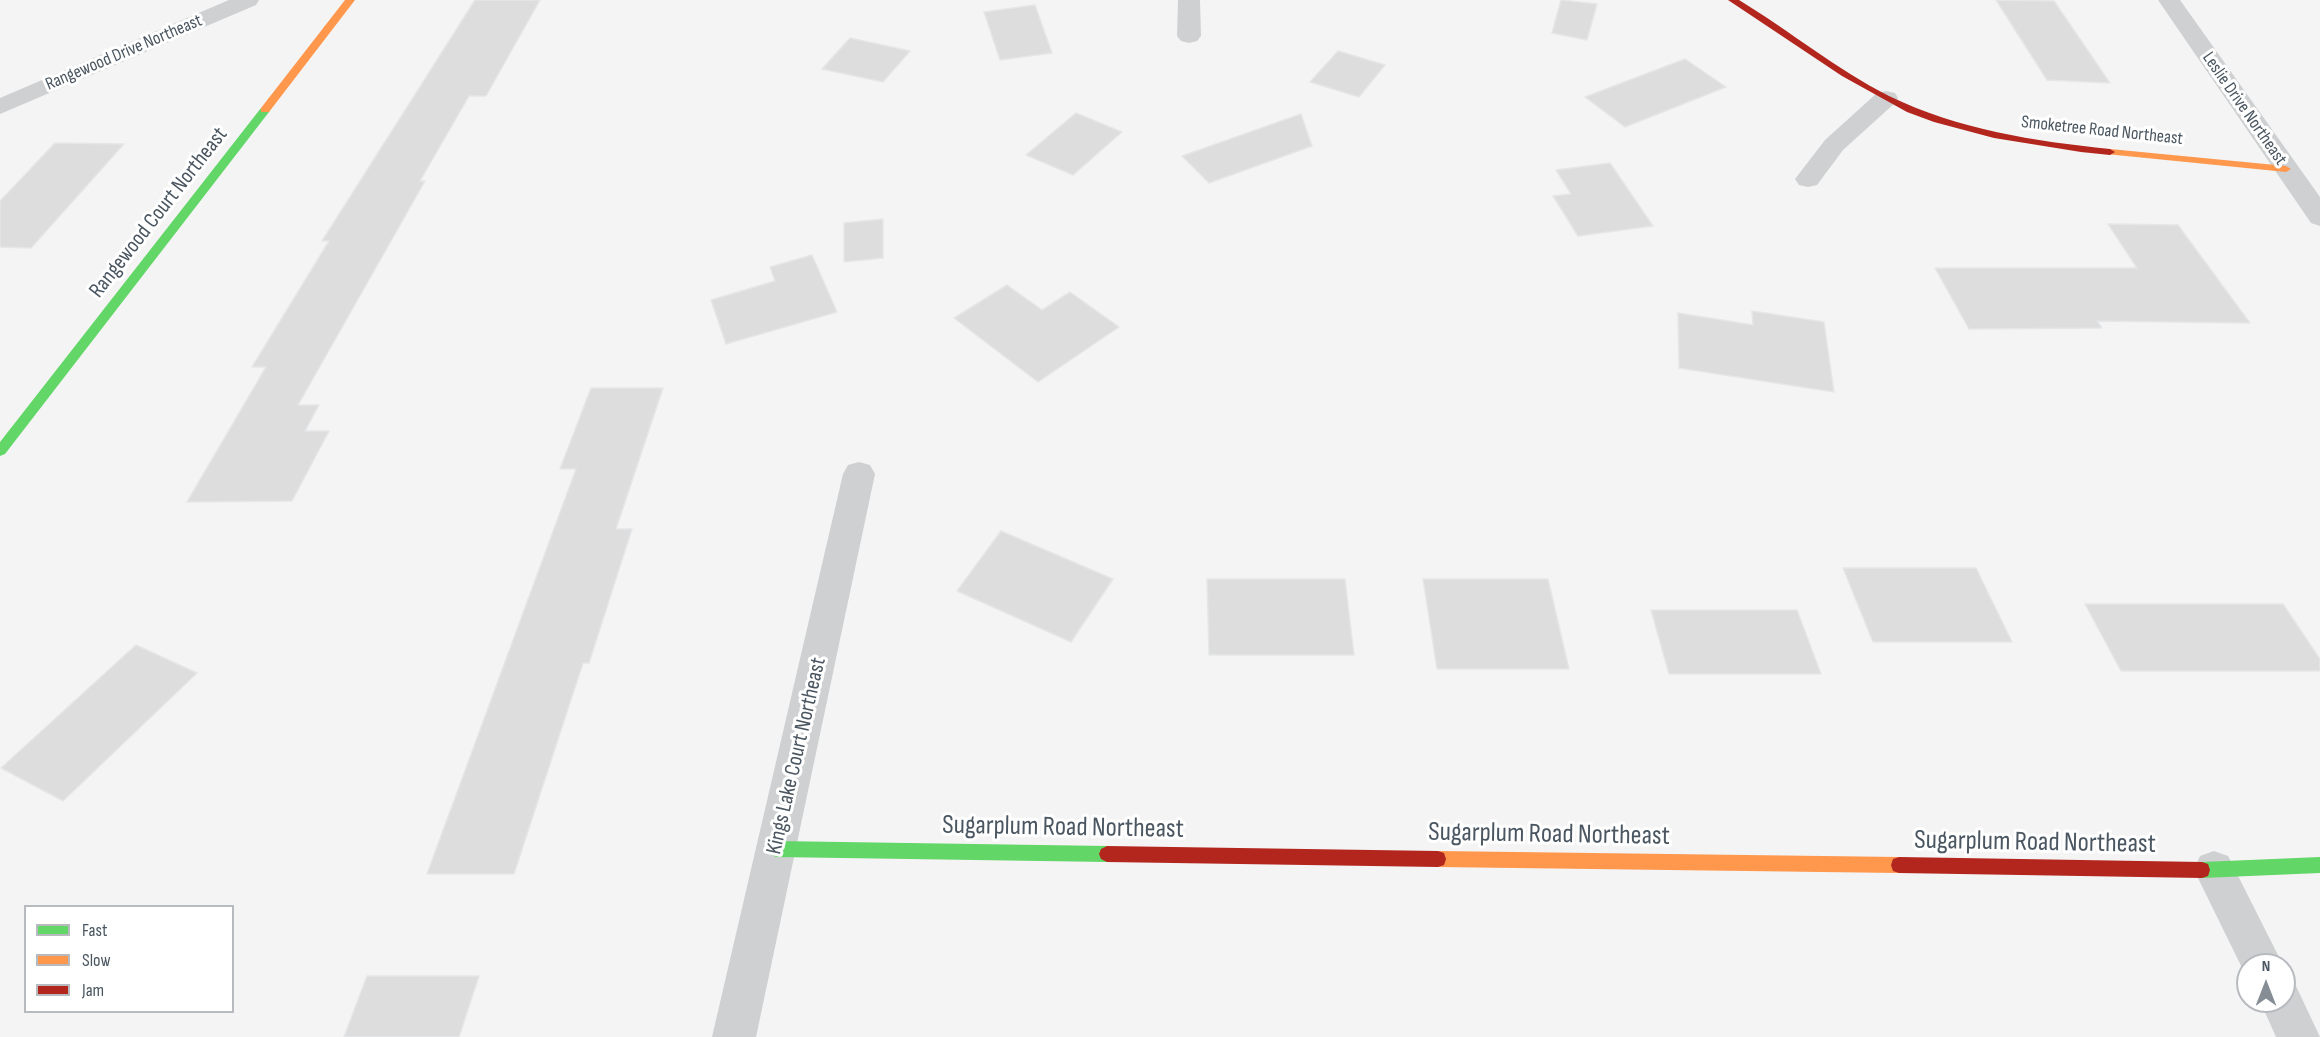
<!DOCTYPE html>
<style>
body{margin:0}
#map{position:relative;width:2320px;height:1037px;overflow:hidden;background:#f4f4f4;font-family:"Sofia Sans Condensed",sans-serif}
canvas{display:block}
.legend{position:absolute;left:24px;top:905px;width:210px;height:108px;box-sizing:border-box;background:#fff;border:2px solid #b7bbc0;margin:0;padding:8px 10px;list-style:none;font-size:18px;color:#4a5661}
.legend li{display:flex;align-items:center;gap:12px;height:30px}
.legend b{width:30px;border:2px solid #b7bbc0}
.north{position:absolute;left:2236px;top:953px;width:60px;height:60px;box-sizing:border-box;background:#fff;border:2px solid #b7bbc0;border-radius:50%;rotate:0deg;font-size:16px;font-weight:700;line-height:24px;text-align:center;color:#4a5661}
.north::after{content:'';display:block;margin:auto;width:21px;height:27px;background:#868d94;clip-path:polygon(50% 0,100% 100%,50% 72%,0 100%)}
</style>
<div id="map">
<canvas width="2320" height="1037"></canvas>
<ul class="legend">
<li><b style="height:8px;background:#63d668"></b>Fast</li>
<li><b style="height:8px;background:#ff974d"></b>Slow</li>
<li><b style="height:8px;background:#b3261e"></b>Jam</li>
</ul>
<div class="north">N</div>
</div>
<script>
const c = document.querySelector('canvas').getContext('2d');
c.lineJoin = 'round';
function fill(path, color) {
  c.fillStyle = color;
  c.fill(path, 'evenodd');
}
function strokePath(path, color, width, dash) {
  c.strokeStyle = color;
  c.lineWidth = width;
  c.lineCap = dash ? 'butt' : 'round';
  c.setLineDash(dash || []);
  c.stroke(path);
}
function write(font, color, halo, rows, align = 'center') {
  c.font = font + ' "Sofia Sans Condensed",sans-serif';
  c.lineWidth = 6;
  c.setLineDash([]);
  c.textBaseline = 'middle';
  c.strokeStyle = halo;
  c.fillStyle = color;
  for (const [text, x, y, turn = 0] of rows) {
    c.save();
    c.translate(x, y);
    c.rotate((+turn || 0) * Math.PI / 180);
    c.textAlign = isNaN(turn) ? turn : align;
    if (halo) c.strokeText(text, 0, 0);
    c.fillText(text, 0, 0);
    c.restore();
  }
}
const building = new Path2D(`
 M 475,0 L 540,0 L 486,96 L 469,96 L 420,181 L 425,181 L 298,405 L 319,405 L 305,431 L 329,431 L 292,501 L 187,502 L 266,367 L 252,367 L 329,241 L 322,241 Z
 M 1561,0 L 1597,4 L 1587,40 L 1552,33 Z
 M 1996,0 L 2054,1 L 2110,83 L 2047,80 Z
 M 1035,5 L 1052,53 L 1000,60 L 984,12 Z
 M 850,38 L 910,51 L 883,82 L 822,69 Z
 M 1338,51 L 1385,65 L 1359,97 L 1310,82 Z
 M 1685,59 L 1726,87 L 1625,127 L 1585,97 Z
 M 1076,113 L 1122,132 L 1073,175 L 1026,155 Z
 M 1301,114 L 1312,146 L 1209,183 L 1182,156 Z
 M 55,143 L 124,144 L 31,248 L 0,247 L 0,201 Z
 M 1610,163 L 1653,226 L 1578,236 L 1553,196 L 1571,194 L 1556,170 Z
 M 883,219 L 883,258 L 844,262 L 844,223 Z
 M 2108,224 L 2178,225 L 2250,323 L 2097,321 L 2102,328 L 1969,329 L 1935,268 L 2137,268 Z
 M 812,255 L 837,312 L 726,344 L 711,300 L 775,281 L 770,267 Z
 M 1007,285 L 1042,310 L 1070,292 L 1119,327 L 1038,382 L 954,318 Z
 M 1752,311 L 1824,322 L 1834,392 L 1679,368 L 1678,313 L 1753,325 Z
 M 591,388 L 663,388 L 616,529 L 632,529 L 589,663 L 583,663 L 514,874 L 427,874 L 576,469 L 560,469 Z
 M 1001,531 L 1113,579 L 1071,642 L 957,591 Z
 M 1843,568 L 1976,568 L 2012,642 L 1873,642 Z
 M 1207,579 L 1345,579 L 1354,655 L 1209,655 Z
 M 1423,579 L 1548,579 L 1569,669 L 1437,669 Z
 M 2085,604 L 2283,604 L 2320,659 L 2320,671 L 2121,671 Z
 M 1651,610 L 1797,610 L 1821,674 L 1669,674 Z
 M 136,645 L 197,673 L 63,801 L 1,768 Z
 M 367,976 L 479,976 L 459,1037 L 344,1037 Z`);
const street = new Path2D(`
 M 229,0 L 259,0 L 256,5 L 0,114 L 0,98 Z
 M 1178,0 L 1200,0 L 1201,36 L 1197,41 L 1189,43 L 1181,41 L 1177,36 Z
 M 2158,0 L 2180,0 L 2320,197 L 2320,226 L 2311,223 Z
 M 1886,91 L 1895,93 L 1898,98 L 1895,103 L 1843,150 L 1817,185 L 1808,187 L 1799,185 L 1795,179 L 1825,140 L 1877,93 Z
 M 859,462 L 870,465 L 875,474 L 756,1037 L 712,1037 L 843,474 L 848,465 Z
 M 2214,851 L 2228,856 L 2283,965 L 2248,965 L 2248,980 L 2194,870 L 2200,856 Z
 M 2284,981 L 2296,986 L 2320,1037 L 2276,1037 L 2260,1001 L 2284,1001 Z`);
const fast = new Path2D(`
 M 265,107 L 270,110 L 269,112 L 5,454 L 0,456 L 0,442 L 261,108 Z
 M 776,841 L 1107,846 L 1113,849 L 1115,854 L 1113,859 L 1107,862 L 776,857 L 770,854 L 768,849 L 770,844 Z
 M 2320,857 L 2320,873 L 2202,878 L 2196,876 L 2194,870 L 2196,864 L 2202,862 Z`);
const slow = new Path2D(`
 M 345,0 L 355,0 L 269,112 L 261,112 L 261,108 Z
 M 2110,149 L 2286,166 L 2291,169 L 2286,172 L 2106,154 L 2106,150 Z
 M 1438,851 L 1899,857 L 1905,859 L 1907,865 L 1905,871 L 1899,873 L 1438,867 L 1432,865 L 1430,859 L 1432,853 Z`);
const jam = new Path2D(`
 M 1728,0 L 1739,0 C 1790,31 1836,69 1889,96 C 1959,130 2034,141 2110,149 L 2115,152 L 2110,155 L 2081,152 L 1994,138 L 1934,122 L 1907,112 L 1842,76 Z
 M 1107,846 L 1438,851 L 1444,853 L 1446,859 L 1444,865 L 1438,867 L 1107,862 L 1101,859 L 1099,854 L 1101,849 Z
 M 1899,857 L 2202,862 L 2208,864 L 2210,870 L 2208,876 L 2202,878 L 1899,873 L 1893,871 L 1891,865 L 1893,859 Z`);
const farStreetnames = [
 ["Rangewood Drive Northeast",124,53,-23],
 ["Leslie Drive Northeast",2244,109,55],
 ["Smoketree Road Northeast",2102,131,6]
];
const streetNames = [
 ["Rangewood Court Northeast",159,213,-52],
 ["Kings Lake Court Northeast",797,756,-77]
];
const nearStreetnames = [
 ["Sugarplum Road Northeast",1063,828,1],
 ["Sugarplum Road Northeast",1549,835,1],
 ["Sugarplum Road Northeast",2035,843,1]
];
fill(building, '#ddddde');
strokePath(building, '#e5e6e7', 1.5);
fill(street, '#ced0d2');
fill(fast, '#63d668');
fill(slow, '#ff974d');
fill(jam, '#b3261e');
write('18px', '#4a5661', '#fff', farStreetnames);
write('22px', '#4a5661', '#fff', streetNames);
write('27px', '#4a5661', '#fff', nearStreetnames);
</script>
